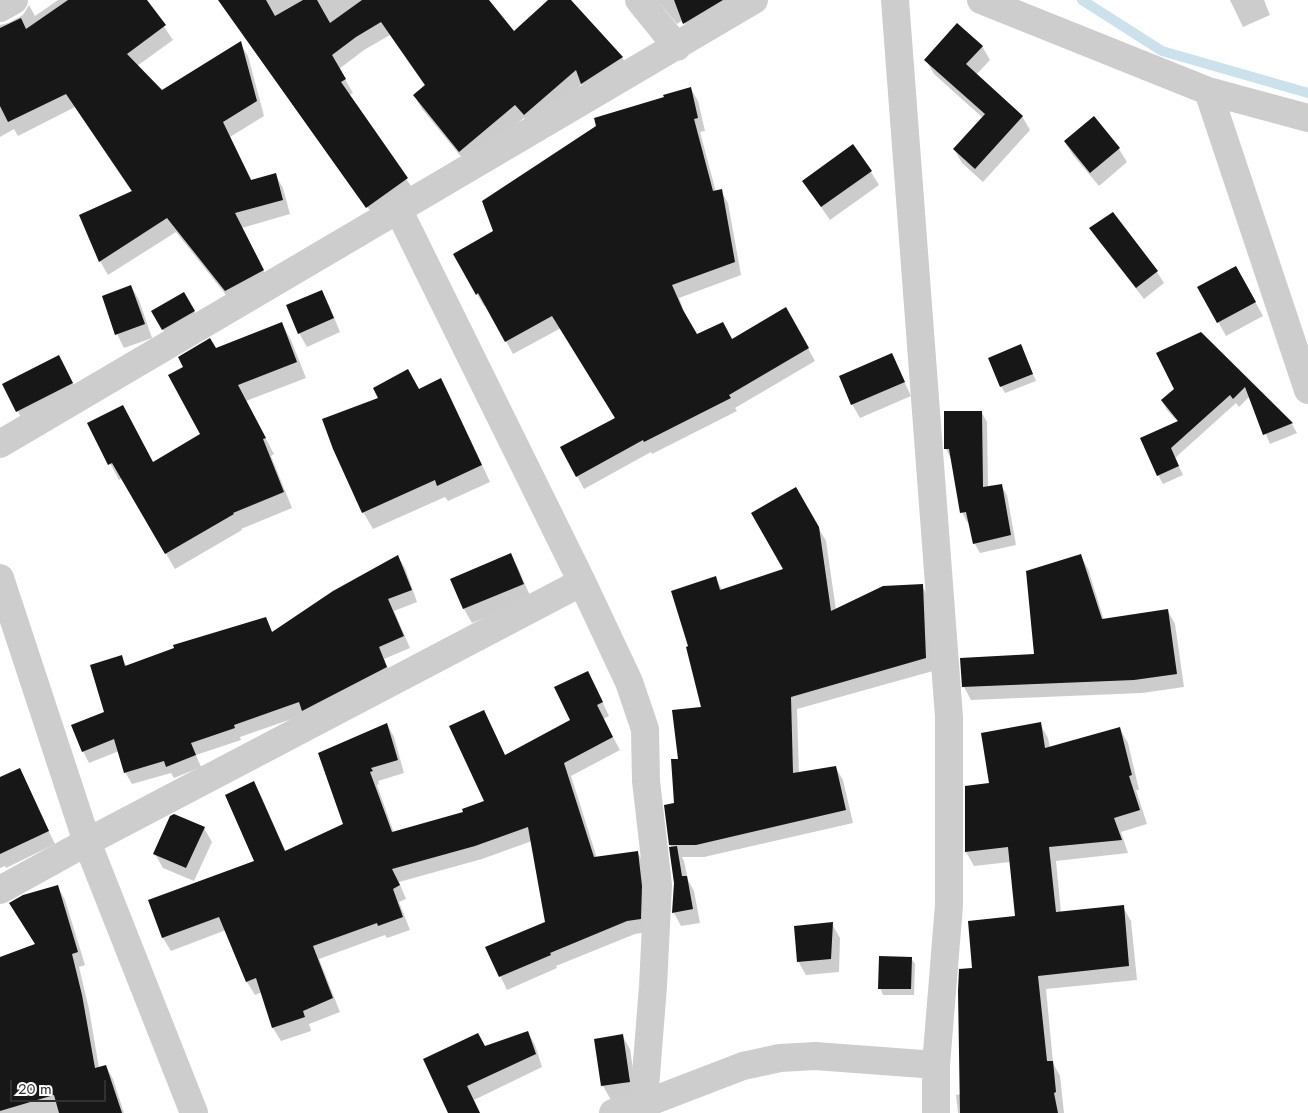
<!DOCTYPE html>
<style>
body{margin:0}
#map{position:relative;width:1308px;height:1113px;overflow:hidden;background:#fff;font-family:Jost,sans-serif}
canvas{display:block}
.scale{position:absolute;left:10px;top:1080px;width:96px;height:22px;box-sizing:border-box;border:2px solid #303030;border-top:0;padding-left:6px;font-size:15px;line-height:18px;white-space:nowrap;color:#303030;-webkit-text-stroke:4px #fff;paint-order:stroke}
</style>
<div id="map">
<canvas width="1308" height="1113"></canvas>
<div class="scale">20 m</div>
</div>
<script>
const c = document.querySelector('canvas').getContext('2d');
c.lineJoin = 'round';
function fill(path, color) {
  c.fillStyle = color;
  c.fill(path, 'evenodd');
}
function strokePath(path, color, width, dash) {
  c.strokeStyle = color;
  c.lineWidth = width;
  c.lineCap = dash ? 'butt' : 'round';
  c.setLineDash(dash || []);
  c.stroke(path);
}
const shadow = new Path2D(`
 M 58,0 L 146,0 L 173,40 L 137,66 L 161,92 L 240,43 L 248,56 L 264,116 L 230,137 L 252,181 L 275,174 L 283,188 L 290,214 L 242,228 L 271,285 L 234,305 L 176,232 L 108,275 L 100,261 L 80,216 L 132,192 L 75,107 L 18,136 L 14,129 L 0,137 L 0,25 L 8,23 L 23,15 L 29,5 L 35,16 Z
 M 219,0 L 487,0 L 514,33 L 550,0 L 569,0 L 622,57 L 630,71 L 589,97 L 582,84 L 533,128 L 524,118 L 467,164 L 422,109 L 414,95 L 425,86 L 390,35 L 364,50 L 339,69 L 353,93 L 349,95 L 415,192 L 371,212 Z
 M 654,0 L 759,0 L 693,38 L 683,20 L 677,24 L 661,5 Z
 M 1230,0 L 1264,0 L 1270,15 L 1243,27 Z
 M 982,46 L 990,60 L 976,75 L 1022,116 L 1030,130 L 983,182 L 962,163 L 954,149 L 983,118 L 934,74 L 926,60 Z
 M 691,89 L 698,101 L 705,131 L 700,132 L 716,192 L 721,191 L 728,203 L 741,275 L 679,298 L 689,324 L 696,336 L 732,341 L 786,309 L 815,361 L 735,408 L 737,411 L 652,454 L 651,452 L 584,489 L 562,448 L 616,419 L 561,328 L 513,354 L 486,305 L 484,306 L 454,255 L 494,231 Z
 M 1065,142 L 1119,149 L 1127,162 L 1099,186 L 1073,155 Z
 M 871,172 L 879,185 L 830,220 L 803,181 Z
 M 1091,228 L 1157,272 L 1164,283 L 1144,299 L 1098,240 Z
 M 1236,267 L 1263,316 L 1226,336 L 1199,287 Z
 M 131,286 L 139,300 L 152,338 L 124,348 L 117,334 L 103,297 Z
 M 321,291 L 329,305 L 340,332 L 307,347 L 299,333 Z
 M 184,293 L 198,318 L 167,336 L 152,311 Z
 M 282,324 L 291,340 L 306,378 L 246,401 L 274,454 L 271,456 L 292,508 L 241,529 L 242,530 L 175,569 L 122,478 L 119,480 L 89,424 L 153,463 L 202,435 L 215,349 Z
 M 1200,333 L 1292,424 L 1297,433 L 1270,444 L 1250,396 L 1239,407 L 1236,403 L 1175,458 L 1183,475 L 1163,484 L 1158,475 L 1178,422 L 1167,410 L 1162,401 L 1175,389 Z
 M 1021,346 L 1036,381 L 1005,393 L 1001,386 Z
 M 892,355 L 911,396 L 860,418 L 852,404 Z
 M 66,370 L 80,397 L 25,425 L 4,385 Z
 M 441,379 L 450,396 L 490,482 L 448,501 L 445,497 L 373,529 L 363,512 L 380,398 L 418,390 Z
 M 982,413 L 987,422 L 988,488 L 1001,485 L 1007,495 L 1016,545 L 980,553 L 975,544 L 970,522 L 967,522 L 962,512 L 951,459 L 946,449 Z
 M 796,489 L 826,541 L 836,610 L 922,586 L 929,598 L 933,671 L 797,709 L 799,774 L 836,768 L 843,780 L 853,823 L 704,857 L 682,857 L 684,861 L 688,880 L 694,891 L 700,923 L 681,926 L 674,913 L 675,883 L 672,848 L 670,845 L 680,760 L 702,708 L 690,647 L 715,578 L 723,591 L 785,570 Z
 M 510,555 L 518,568 L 531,598 L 472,623 L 464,609 L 451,579 Z
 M 1081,556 L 1088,569 L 1104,620 L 1168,611 L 1175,624 L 1184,687 L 1142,693 L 971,700 L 964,687 L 1035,655 Z
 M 398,557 L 405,568 L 417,602 L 394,611 L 410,648 L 384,659 L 393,679 L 306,714 L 240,737 L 241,740 L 196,755 L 201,767 L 174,778 L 171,773 L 132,784 L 125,772 L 119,751 L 89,763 L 83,751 L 106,713 L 121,656 L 127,667 L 265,618 L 273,633 Z
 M 588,672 L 609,716 L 603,719 L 620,750 L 571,776 L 597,858 L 638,853 L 645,866 L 648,932 L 635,934 L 556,966 L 557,968 L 507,990 L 487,948 L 546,922 L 532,841 L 482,859 L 399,882 L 406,899 L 399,902 L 410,930 L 387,938 L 385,935 L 319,959 L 340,1012 L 309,1024 L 311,1031 L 281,1041 L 273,1028 L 262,992 L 255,995 L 247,982 L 226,930 L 171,951 L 163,938 L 150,901 L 256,861 L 254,783 L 261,796 L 286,852 L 345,825 L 387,724 L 394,737 L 404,773 L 378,781 L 379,784 L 377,785 L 394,833 L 465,812 L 486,802 L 484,712 L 505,756 L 572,720 Z
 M 1040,724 L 1048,738 L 1050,748 L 1120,729 L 1128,743 L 1139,790 L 1136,790 L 1147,824 L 1121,832 L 1128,853 L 1056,861 L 1061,913 L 1123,907 L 1131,921 L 1137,980 L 1046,989 L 1053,1063 L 1060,1076 L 1064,1113 L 958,1113 L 956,1095 L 961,1094 L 973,969 L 1016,917 L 1010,862 L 974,866 L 966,852 L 990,784 Z
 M 19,770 L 55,844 L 6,868 L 5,866 L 0,868 L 0,779 Z
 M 204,828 L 212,842 L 194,881 L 163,868 L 155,854 Z
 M 58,887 L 65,900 L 85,965 L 79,967 L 89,1009 L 99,1068 L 106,1066 L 113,1079 L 124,1113 L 0,1113 L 0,958 L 36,945 Z
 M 832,924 L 840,938 L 839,972 L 806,975 L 798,961 Z
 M 911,958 L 915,964 L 914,995 L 883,995 L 880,988 Z
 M 528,1032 L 535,1045 L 542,1067 L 474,1100 L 480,1113 L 449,1113 L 485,1047 Z
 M 622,1035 L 630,1049 L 637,1095 L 611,1100 L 603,1086 L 596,1040 Z`);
const stream = new Path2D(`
 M 1082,0 L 1162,51 L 1308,93`);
const building = new Path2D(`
 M 68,0 L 147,0 L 166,25 L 127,54 L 162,90 L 241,41 L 257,101 L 223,122 L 251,180 L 276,173 L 283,200 L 235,213 L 264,270 L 225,291 L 167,218 L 99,262 L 79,215 L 132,191 L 66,94 L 8,122 L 0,106 L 0,28 L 21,18 L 26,29 Z
 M 218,0 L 266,0 L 275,16 L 303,0 L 317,0 L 330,23 L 362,0 L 489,0 L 514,31 L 548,0 L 571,0 L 623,57 L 581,84 L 576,70 L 524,115 L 515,105 L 459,152 L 413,95 L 425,85 L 381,22 L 356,37 L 332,55 L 346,79 L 341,82 L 408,178 L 366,208 Z
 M 674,0 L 723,0 L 683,24 Z
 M 957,23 L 983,46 L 966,64 L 1023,116 L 975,169 L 953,149 L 985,114 L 924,60 Z
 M 691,87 L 698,118 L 694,119 L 713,191 L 722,189 L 735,262 L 672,285 L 683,310 L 697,334 L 723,322 L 732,339 L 786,307 L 809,348 L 729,395 L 731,398 L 644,442 L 643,440 L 576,477 L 560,447 L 615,418 L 552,316 L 505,342 L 478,293 L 476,295 L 453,254 L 493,231 L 482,201 L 596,126 L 594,118 L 664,97 L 663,95 Z
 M 1094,116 L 1120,148 L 1090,173 L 1064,141 Z
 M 853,144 L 872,171 L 821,207 L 802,181 Z
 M 1113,212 L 1158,271 L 1136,288 L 1089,228 Z
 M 1236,266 L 1256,302 L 1217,323 L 1197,287 Z
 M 131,285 L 145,324 L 115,335 L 102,296 Z
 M 322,290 L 334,318 L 298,334 L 286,305 Z
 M 184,292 L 195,311 L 162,330 L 151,311 Z
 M 282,322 L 297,362 L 238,385 L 266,438 L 263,439 L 284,492 L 233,513 L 234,514 L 165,554 L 112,463 L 108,465 L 87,423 L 123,405 L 153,462 L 200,434 L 168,375 L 183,367 L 178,357 L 210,338 L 216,348 Z
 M 1201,332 L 1293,423 L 1263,435 L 1245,387 L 1233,399 L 1230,395 L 1171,448 L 1179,466 L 1157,476 L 1140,438 L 1178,421 L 1161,400 L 1174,389 L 1156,353 Z
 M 1021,344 L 1033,374 L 1000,387 L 988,358 Z
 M 892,353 L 905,382 L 851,405 L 839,376 Z
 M 59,355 L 73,383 L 16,412 L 2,384 Z
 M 408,369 L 419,389 L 441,378 L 482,465 L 437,486 L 435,480 L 362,513 L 333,449 L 322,419 L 378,398 L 373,388 Z
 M 944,411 L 982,411 L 983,487 L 1002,484 L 1011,535 L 973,544 L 966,512 L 960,513 L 949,449 L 944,449 Z
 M 796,487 L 819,527 L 831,611 L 883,586 L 923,584 L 926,658 L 791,697 L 793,773 L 836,766 L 846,810 L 696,845 L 669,845 L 664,805 L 674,803 L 671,759 L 678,759 L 672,710 L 701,707 L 686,647 L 688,646 L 671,591 L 716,576 L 720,590 L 783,569 L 751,513 Z
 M 511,553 L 524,584 L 463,609 L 450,579 Z
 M 1081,554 L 1102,619 L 1168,609 L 1177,674 L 1134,680 L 962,687 L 960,658 L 1034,654 L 1026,571 Z
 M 398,555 L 412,590 L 388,599 L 404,636 L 379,647 L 387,667 L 302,711 L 299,702 L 234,725 L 235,728 L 191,743 L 196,755 L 166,767 L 164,761 L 124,773 L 114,739 L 82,752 L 71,725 L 104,712 L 90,665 L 122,655 L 125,666 L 174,648 L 173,645 L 266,617 L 272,632 L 333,591 Z
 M 588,671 L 603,702 L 597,705 L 613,737 L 564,763 L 594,857 L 638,851 L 642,886 L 641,919 L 627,921 L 550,953 L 551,955 L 499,977 L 485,947 L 545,922 L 528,827 L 475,846 L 392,869 L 400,885 L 393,889 L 403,917 L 378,926 L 377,923 L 313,946 L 333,998 L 303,1011 L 305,1017 L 272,1028 L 256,978 L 246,982 L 219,917 L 162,938 L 148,900 L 254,861 L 225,795 L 254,781 L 285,851 L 343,824 L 318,753 L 387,723 L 398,760 L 371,768 L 373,771 L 370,772 L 392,832 L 463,812 L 462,809 L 484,801 L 449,726 L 484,710 L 505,755 L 570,720 L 554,687 Z
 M 1041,722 L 1045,748 L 1120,727 L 1132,775 L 1129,776 L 1140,810 L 1114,818 L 1122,840 L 1049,847 L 1056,912 L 1124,905 L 1129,966 L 1038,976 L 1047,1061 L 1053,1061 L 1056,1092 L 1054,1093 L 1058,1113 L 960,1113 L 958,991 L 959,969 L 972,968 L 968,921 L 1015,916 L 1008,847 L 965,852 L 965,786 L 989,783 L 981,733 Z
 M 20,768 L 49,831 L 0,854 L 0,777 Z
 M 174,814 L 205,827 L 186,868 L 153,854 L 170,816 Z
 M 677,846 L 682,876 L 687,876 L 693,909 L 672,913 L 674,883 L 669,847 Z
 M 58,885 L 78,952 L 72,954 L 82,995 L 95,1068 L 106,1065 L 122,1113 L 59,1113 L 54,1095 L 0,1111 L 0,957 L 35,944 L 9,903 L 23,895 Z
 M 833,922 L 831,959 L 797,962 L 794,926 Z
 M 879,956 L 912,957 L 911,989 L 878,989 Z
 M 528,1031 L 536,1054 L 467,1086 L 480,1113 L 448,1113 L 423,1059 L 478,1033 L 485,1046 Z
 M 623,1034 L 630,1082 L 601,1086 L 594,1039 Z`);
const minor = new Path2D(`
 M 639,0 L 677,47
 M 895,0 L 949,717 L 949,905 L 936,1065 L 936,1113
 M 981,0 L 1208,91 L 1308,118
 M 0,8 L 14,0
 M 1208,91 L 1308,390
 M 398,209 L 582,582 L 629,682 L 645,729 L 646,781 L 658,885 L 653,986 L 643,1113
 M 0,444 L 754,0
 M 0,578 L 87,842 L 194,1113
 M 0,890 L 87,842 L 582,582
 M 613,1113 L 644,1104 L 743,1066 L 780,1058 L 815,1056 L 936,1065`);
fill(shadow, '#0003');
strokePath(stream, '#cbe1ec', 10);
fill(building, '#171717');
strokePath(minor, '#cdcdcd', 28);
</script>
